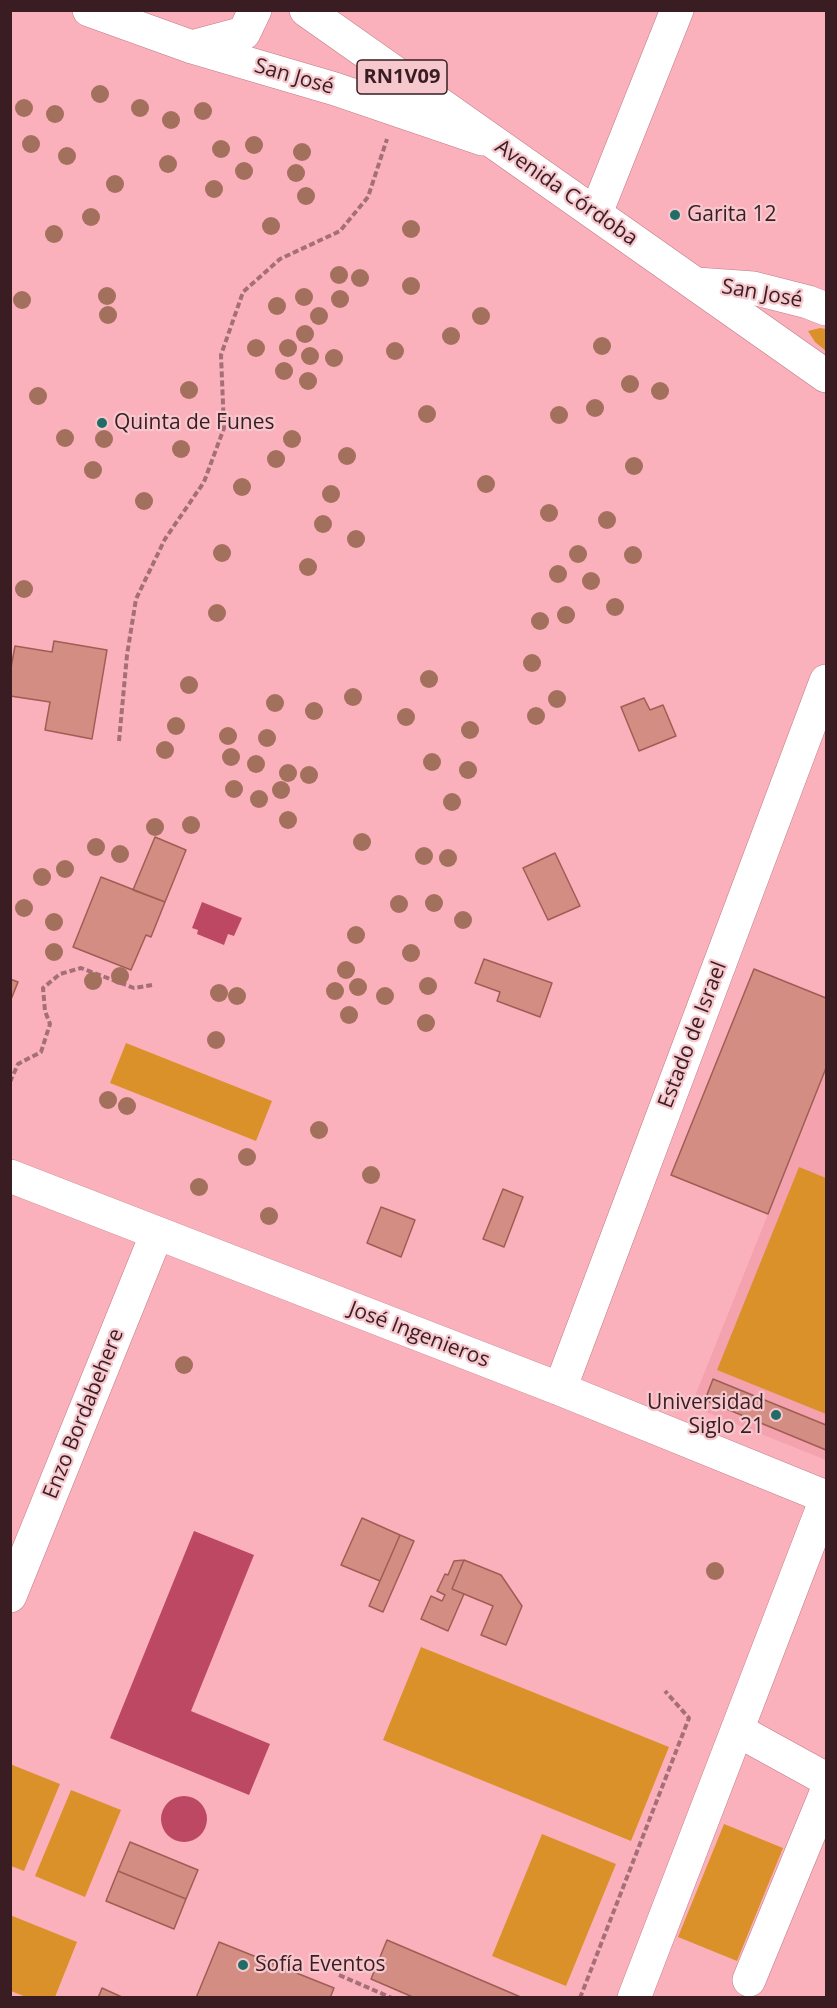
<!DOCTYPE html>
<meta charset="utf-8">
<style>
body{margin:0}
#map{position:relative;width:837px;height:2008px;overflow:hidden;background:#fbb1bc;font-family:"Open Sans",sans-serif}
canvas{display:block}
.frame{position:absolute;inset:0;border:12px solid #391d22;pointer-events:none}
</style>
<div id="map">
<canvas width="837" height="2008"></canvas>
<div class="frame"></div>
</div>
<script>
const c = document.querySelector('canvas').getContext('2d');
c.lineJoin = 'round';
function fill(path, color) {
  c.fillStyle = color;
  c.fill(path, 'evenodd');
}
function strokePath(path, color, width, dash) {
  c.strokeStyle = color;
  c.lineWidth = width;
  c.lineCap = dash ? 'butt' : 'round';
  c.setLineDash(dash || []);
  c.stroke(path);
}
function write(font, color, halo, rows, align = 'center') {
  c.font = font + ' "Open Sans",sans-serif';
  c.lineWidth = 4.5;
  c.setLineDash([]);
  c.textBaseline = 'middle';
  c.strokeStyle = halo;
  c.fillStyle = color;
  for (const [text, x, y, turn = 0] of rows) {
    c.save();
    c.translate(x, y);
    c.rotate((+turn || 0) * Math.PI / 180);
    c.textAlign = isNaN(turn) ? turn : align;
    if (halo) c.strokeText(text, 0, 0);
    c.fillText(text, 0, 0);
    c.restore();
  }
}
const built = new Path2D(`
 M 754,969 L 826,998 L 826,1460 L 691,1406 L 768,1214 L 671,1175 Z`);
const green = new Path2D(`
 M 820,328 L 826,329 L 826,351 L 815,342 L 808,331 Z
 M 126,1043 L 272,1101 L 256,1141 L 110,1083 Z
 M 799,1167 L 826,1178 L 826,1414 L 717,1370 Z
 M 421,1647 L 669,1747 L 631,1841 L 383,1740 Z
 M 10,1764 L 60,1784 L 24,1871 L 11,1866 Z
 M 71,1790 L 121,1810 L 85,1897 L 35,1876 Z
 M 724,1824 L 783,1848 L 737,1961 L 678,1937 Z
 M 542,1834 L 616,1864 L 566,1986 L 492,1956 Z
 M 10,1915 L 77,1942 L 55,1997 L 26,1997 L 11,1991 Z`);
const water = new Path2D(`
 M 202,902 L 242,918 L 234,936 L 228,934 L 224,945 L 197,934 L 198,930 L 192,928 Z
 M 194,1531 L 254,1555 L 191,1711 L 270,1744 L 249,1795 L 110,1738 Z
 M161 1819a23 23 0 1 1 46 0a23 23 0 1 1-46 0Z`);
const building = new Path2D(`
 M 54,641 L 107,650 L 92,739 L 45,730 L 50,702 L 10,696 L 10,673 L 15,646 L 52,652 Z
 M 644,698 L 650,710 L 663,705 L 676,736 L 639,751 L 621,707 Z
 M 155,837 L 186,850 L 165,902 L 133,890 Z
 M 555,853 L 580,906 L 548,920 L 523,868 Z
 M 101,877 L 165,902 L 151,937 L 146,935 L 131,970 L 73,947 Z
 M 484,959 L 552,983 L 540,1017 L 497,1001 L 500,992 L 475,983 Z
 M 754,969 L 826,998 L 826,1068 L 768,1214 L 671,1175 Z
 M 10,979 L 18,982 L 10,1002 Z
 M 503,1189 L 523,1197 L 504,1247 L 483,1239 Z
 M 381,1207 L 415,1220 L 401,1257 L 367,1243 Z
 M 713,1379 L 826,1425 L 826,1450 L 705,1400 Z
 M 362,1518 L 400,1535 L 380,1581 L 341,1565 Z
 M 400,1535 L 414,1541 L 383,1612 L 369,1606 Z
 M 464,1560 L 501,1575 L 522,1606 L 506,1645 L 481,1635 L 493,1606 L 452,1589 Z
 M 464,1560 L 452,1589 L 464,1594 L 448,1631 L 421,1619 L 431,1596 L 442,1601 L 445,1595 L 437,1591 L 445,1574 L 448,1575 L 454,1561 Z
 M 130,1842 L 198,1870 L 186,1899 L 118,1871 Z
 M 118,1871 L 186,1899 L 174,1929 L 106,1901 Z
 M 387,1940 L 523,1998 L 415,1998 L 371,1979 Z
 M 219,1942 L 334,1988 L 330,1998 L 196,1998 Z
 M 102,1988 L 124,1998 L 98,1998 Z`);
const path = new Path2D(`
 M 119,741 L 127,655 L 136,599 L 165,539 L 204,482 L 224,428 L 221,355 L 243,292 L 280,259 L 340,231 L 368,197 L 387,139
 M 10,1082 L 18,1064 L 41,1052 L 50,1024 L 45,1011 L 43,988 L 60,974 L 81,968 L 134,988 L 152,985
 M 339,1975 L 392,1998
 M 580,1998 L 689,1718 L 665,1691`);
const minor = new Path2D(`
 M 89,10 L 192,47 L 335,89 L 482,139
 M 192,47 L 244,33 L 255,10
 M 596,213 L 677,10
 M 696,284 L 753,288 L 808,302 L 826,309
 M 10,1176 L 560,1389 L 826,1497
 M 560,1389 L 826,681
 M 10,1596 L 157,1233
 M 737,1730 L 826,1779
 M 749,1980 L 826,1793
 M 634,1998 L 826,1499`);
const major = new Path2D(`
 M 306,10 L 826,376`);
const trees = [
 [100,94],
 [24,108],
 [140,108],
 [203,111],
 [55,114],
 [171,120],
 [31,144],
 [254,145],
 [221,149],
 [302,152],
 [67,156],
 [168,164],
 [244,171],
 [296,173],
 [115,184],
 [214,189],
 [306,196],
 [91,217],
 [271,226],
 [411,229],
 [54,234],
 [339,275],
 [360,278],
 [411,286],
 [107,296],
 [304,297],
 [340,299],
 [22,300],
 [277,306],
 [108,315],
 [319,316],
 [481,316],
 [305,334],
 [451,336],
 [602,346],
 [256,348],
 [288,348],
 [395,351],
 [310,356],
 [334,358],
 [284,371],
 [308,381],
 [630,384],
 [189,390],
 [660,391],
 [38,396],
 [595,408],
 [427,414],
 [559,415],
 [65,438],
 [104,439],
 [292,439],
 [181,449],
 [347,456],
 [276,459],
 [634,466],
 [93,470],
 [486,484],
 [242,487],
 [331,494],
 [144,501],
 [549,513],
 [607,520],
 [323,524],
 [356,539],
 [222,553],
 [578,554],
 [633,555],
 [308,567],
 [558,574],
 [591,581],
 [24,589],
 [615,607],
 [217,613],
 [566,615],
 [540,621],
 [532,663],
 [429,679],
 [189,685],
 [353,697],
 [557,699],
 [275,703],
 [314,711],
 [536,716],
 [406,717],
 [176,726],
 [470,730],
 [228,736],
 [267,738],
 [165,750],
 [231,757],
 [432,762],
 [256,764],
 [468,770],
 [288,773],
 [309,775],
 [234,789],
 [281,790],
 [259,799],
 [452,802],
 [288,820],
 [191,825],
 [155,827],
 [362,842],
 [96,847],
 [120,854],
 [424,856],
 [448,858],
 [65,869],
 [42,877],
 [434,903],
 [399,904],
 [24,908],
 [463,920],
 [54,922],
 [356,935],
 [54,952],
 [411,953],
 [346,970],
 [120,976],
 [93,981],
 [428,986],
 [358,987],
 [335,991],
 [219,993],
 [237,996],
 [385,996],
 [349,1015],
 [426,1023],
 [216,1040],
 [108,1100],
 [127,1106],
 [319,1130],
 [247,1157],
 [371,1175],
 [199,1187],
 [269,1216],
 [184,1365],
 [715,1571]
];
const markers = [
 [675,215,6,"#216c67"],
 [102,423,6,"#216c67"],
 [776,1415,6,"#216c67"],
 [243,1965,6,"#216c67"]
];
const shields = [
 [402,77,90]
];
const shieldNames = [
 ["RN1V09",402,77]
];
const streetNames = [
 ["San José",294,77,16],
 ["Avenida Córdoba",566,193,35],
 ["San José",762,294,10],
 ["Estado de Israel",693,1035,-69],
 ["José Ingenieros",419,1335,21],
 ["Enzo Bordabehere",84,1414,-68]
];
const poiNames = [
 ["Garita 12",687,215],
 ["Quinta de Funes",114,423],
 ["Universidad",764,1403,"right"],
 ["Siglo 21",764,1427,"right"],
 ["Sofía Eventos",255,1965]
];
fill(built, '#f3a2ae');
fill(green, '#db9129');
fill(water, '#bd4863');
fill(building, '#d38d82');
strokePath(building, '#9f5e54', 1.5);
strokePath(minor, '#c07a85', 34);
strokePath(major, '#c07a85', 34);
strokePath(path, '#a56f78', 4, [6, 3]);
strokePath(minor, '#fff', 33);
strokePath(major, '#fff', 33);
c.fillStyle = '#a3705d';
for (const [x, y] of trees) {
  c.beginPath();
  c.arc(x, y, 9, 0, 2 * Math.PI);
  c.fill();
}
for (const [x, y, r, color] of markers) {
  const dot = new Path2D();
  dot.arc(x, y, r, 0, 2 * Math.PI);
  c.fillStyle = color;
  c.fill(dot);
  strokePath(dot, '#f6c8ce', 2);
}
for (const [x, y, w] of shields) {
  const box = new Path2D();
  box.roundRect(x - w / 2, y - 17, w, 34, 4.5);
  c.fillStyle = '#f6c8ce';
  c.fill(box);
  strokePath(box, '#391d22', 1.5);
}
write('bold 20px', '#391d22', null, shieldNames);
write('21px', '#391d22', '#f6c8ce', streetNames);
write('21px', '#391d22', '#f6c8ce', poiNames, 'left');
</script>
